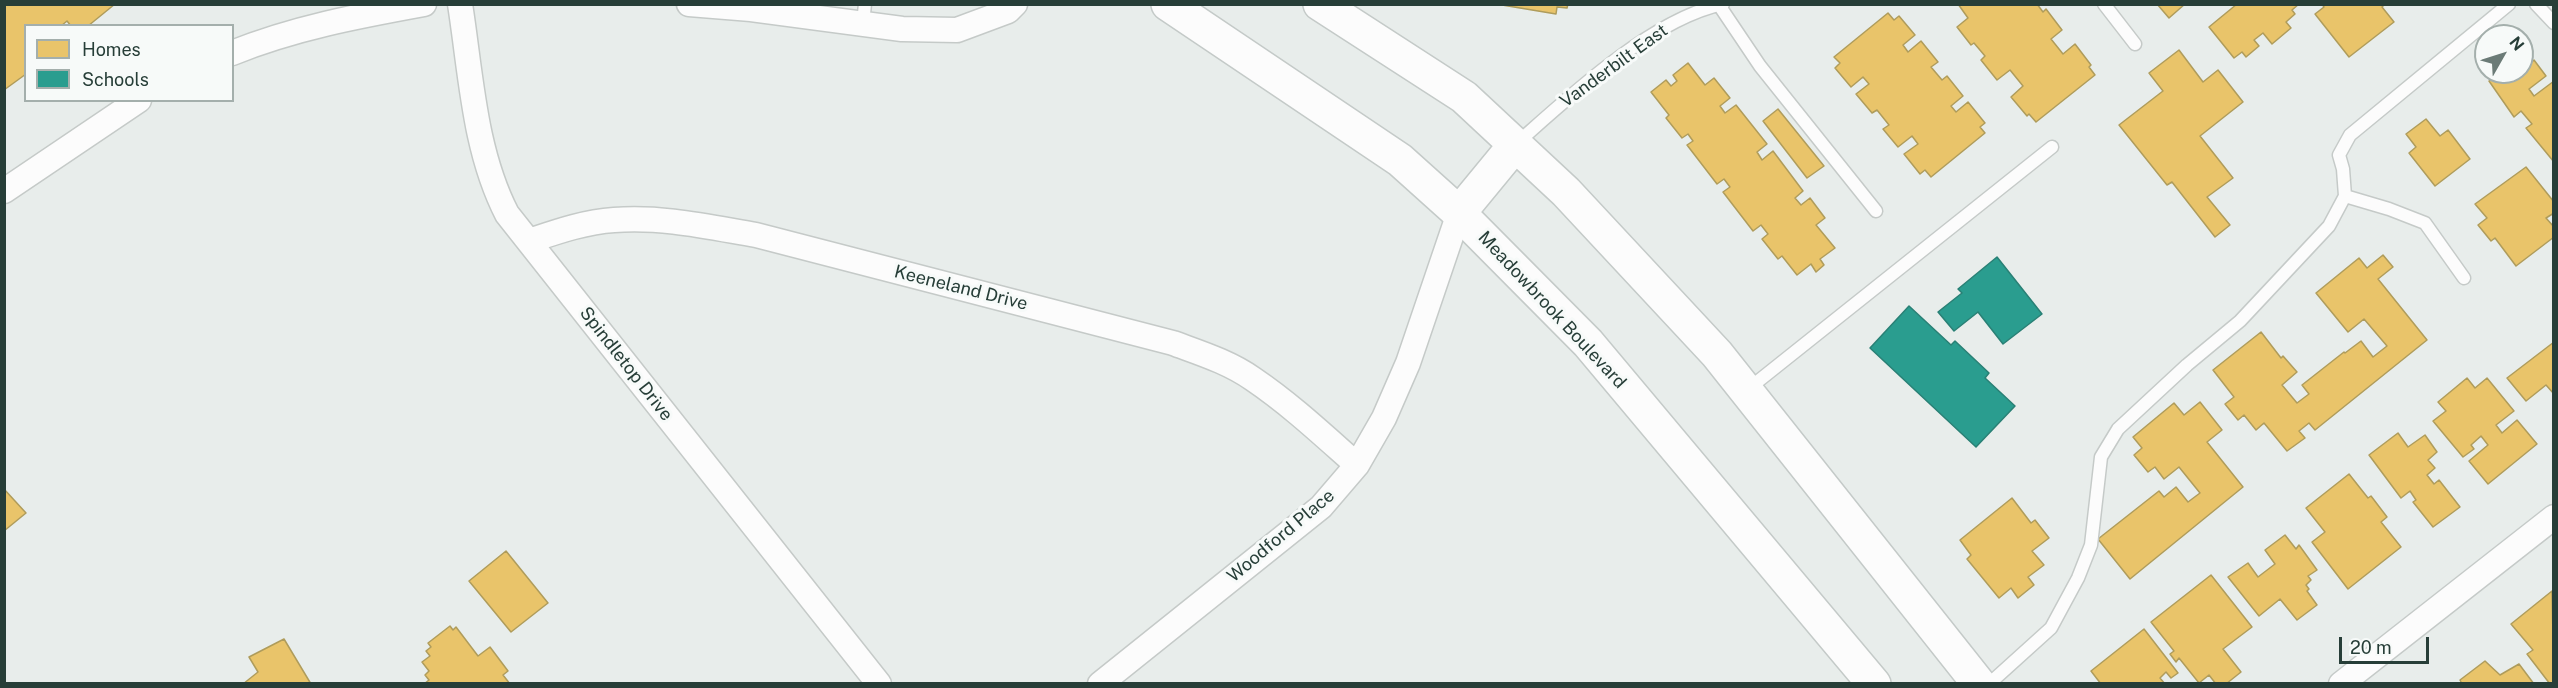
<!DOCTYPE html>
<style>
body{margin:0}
#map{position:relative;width:2558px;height:688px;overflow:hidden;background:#e8edeb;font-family:"Public Sans",sans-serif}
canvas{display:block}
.frame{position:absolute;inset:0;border:6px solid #273e38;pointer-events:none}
.legend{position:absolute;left:24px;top:24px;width:210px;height:78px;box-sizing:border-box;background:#f7faf9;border:2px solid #a4afac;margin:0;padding:8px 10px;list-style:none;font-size:18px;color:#273e38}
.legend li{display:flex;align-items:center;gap:12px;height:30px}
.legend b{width:30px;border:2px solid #a4afac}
.north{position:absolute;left:2474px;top:24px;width:60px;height:60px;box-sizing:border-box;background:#f7faf9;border:2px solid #a4afac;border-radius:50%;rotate:51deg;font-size:16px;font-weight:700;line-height:24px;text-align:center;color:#273e38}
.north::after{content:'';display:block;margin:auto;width:21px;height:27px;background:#6b7b77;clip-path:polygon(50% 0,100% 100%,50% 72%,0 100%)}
.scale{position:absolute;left:2339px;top:637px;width:90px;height:27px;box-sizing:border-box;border:3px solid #273e38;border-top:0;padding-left:8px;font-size:18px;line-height:21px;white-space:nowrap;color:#273e38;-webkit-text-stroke:4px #f7faf9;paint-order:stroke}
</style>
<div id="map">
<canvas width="2558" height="688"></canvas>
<div class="frame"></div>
<ul class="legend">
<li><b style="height:16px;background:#e9c46a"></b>Homes</li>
<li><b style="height:16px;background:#2a9d8f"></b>Schools</li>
</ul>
<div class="north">N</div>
<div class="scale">20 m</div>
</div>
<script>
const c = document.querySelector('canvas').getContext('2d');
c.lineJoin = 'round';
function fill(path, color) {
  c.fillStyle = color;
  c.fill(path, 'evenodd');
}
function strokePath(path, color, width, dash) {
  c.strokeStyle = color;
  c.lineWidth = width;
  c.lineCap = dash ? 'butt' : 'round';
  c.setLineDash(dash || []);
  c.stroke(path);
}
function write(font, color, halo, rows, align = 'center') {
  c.font = font + ' "Public Sans",sans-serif';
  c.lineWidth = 6;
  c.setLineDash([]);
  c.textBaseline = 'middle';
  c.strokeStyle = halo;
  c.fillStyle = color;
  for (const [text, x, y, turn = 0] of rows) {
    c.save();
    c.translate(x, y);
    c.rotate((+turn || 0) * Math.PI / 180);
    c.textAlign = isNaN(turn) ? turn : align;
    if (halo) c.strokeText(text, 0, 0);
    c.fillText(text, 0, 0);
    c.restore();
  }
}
const homes = new Path2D(`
 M 4,4 L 115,4 L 88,26 L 71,26 L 67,21 L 61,26 L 26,26 L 26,74 L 4,90 Z
 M 1496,4 L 1568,4 L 1567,8 L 1557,7 L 1556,14 Z
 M 1958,4 L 2037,4 L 2043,12 L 2046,9 L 2062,30 L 2051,39 L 2063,54 L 2075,44 L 2091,65 L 2089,67 L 2095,75 L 2036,122 L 2029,114 L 2027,116 L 2011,97 L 2023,86 L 2010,70 L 1997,80 L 1981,60 L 1985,56 L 1974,43 L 1971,45 L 1957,27 L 1968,18 Z
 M 2157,4 L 2185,4 L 2169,18 Z
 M 2237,4 L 2242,5 L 2299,4 L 2292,10 L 2295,14 L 2286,22 L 2291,28 L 2272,44 L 2263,33 L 2254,40 L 2259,46 L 2246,57 L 2242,52 L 2234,58 L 2209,27 Z
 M 2322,4 L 2385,4 L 2382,7 L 2394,22 L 2349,57 L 2315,14 L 2324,7 Z
 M 1888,13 L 1894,20 L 1899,16 L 1915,35 L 1903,45 L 1908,52 L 1921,41 L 1938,62 L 1931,67 L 1942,80 L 1947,76 L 1963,96 L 1951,106 L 1956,112 L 1968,102 L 1985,123 L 1980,127 L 1985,133 L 1931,177 L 1925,170 L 1920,174 L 1904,154 L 1918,144 L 1912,136 L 1898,147 L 1883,129 L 1889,125 L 1877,110 L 1872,113 L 1856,94 L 1869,84 L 1863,77 L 1851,87 L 1835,68 L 1840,63 L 1834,57 Z
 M 2179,50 L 2203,82 L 2218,70 L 2243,102 L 2200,136 L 2233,178 L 2207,197 L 2230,225 L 2215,237 L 2172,182 L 2167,185 L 2119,125 L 2163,91 L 2149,73 Z
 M 2534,60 L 2546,76 L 2529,89 L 2534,96 L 2554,81 L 2554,162 L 2526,128 L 2532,124 L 2521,111 L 2514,117 L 2489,81 L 2501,72 L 2512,72 L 2515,75 L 2522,72 L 2522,69 Z
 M 1688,63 L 1705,85 L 1714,78 L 1730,98 L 1720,106 L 1725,113 L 1736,105 L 1767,144 L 1757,152 L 1762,160 L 1773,151 L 1803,191 L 1795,198 L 1801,205 L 1810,198 L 1825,218 L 1816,225 L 1835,248 L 1820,259 L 1824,265 L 1816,272 L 1811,264 L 1797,275 L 1782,256 L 1778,259 L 1762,239 L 1768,234 L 1761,225 L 1753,231 L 1723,192 L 1730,187 L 1724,179 L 1717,184 L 1687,145 L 1693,141 L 1688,134 L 1682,138 L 1666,118 L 1669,115 L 1651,92 L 1666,80 L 1671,86 L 1677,81 L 1673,75 Z
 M 1778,109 L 1824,166 L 1807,178 L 1763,121 Z
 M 2426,119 L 2440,136 L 2448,130 L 2470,159 L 2435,186 L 2409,153 L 2416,147 L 2406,134 Z
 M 2526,167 L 2554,202 L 2554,213 L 2546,218 L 2554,227 L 2554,237 L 2516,266 L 2495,238 L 2491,241 L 2478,225 L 2487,218 L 2475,204 Z
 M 2383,255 L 2393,267 L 2378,279 L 2427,340 L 2315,430 L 2309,423 L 2299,431 L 2305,438 L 2287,451 L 2264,423 L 2256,430 L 2244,415 L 2238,420 L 2225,404 L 2234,397 L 2213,370 L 2261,332 L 2281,358 L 2283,356 L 2297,372 L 2282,385 L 2297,403 L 2309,394 L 2302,385 L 2344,352 L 2345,353 L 2361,341 L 2373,357 L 2387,346 L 2364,319 L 2348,332 L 2316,293 L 2359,258 L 2367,268 Z
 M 2554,342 L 2554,394 L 2546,385 L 2526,401 L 2507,378 Z
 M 2467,378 L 2475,388 L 2487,378 L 2514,411 L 2496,425 L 2502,433 L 2517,420 L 2537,444 L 2488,484 L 2469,461 L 2488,445 L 2481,436 L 2471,445 L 2474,449 L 2463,457 L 2433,421 L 2446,411 L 2438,402 Z
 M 2200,402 L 2222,430 L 2207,442 L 2243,487 L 2130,579 L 2098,539 L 2159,491 L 2164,497 L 2176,487 L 2188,502 L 2200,493 L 2179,467 L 2164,479 L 2155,467 L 2148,472 L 2134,455 L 2142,448 L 2133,437 L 2174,403 L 2184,415 Z
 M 2398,433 L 2408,447 L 2425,435 L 2437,452 L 2428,460 L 2435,468 L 2427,475 L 2434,484 L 2439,480 L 2460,507 L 2433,527 L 2413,502 L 2416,500 L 2410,491 L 2401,498 L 2369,455 Z
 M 2349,474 L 2368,498 L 2371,496 L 2387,517 L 2381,522 L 2401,547 L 2348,589 L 2312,542 L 2325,532 L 2306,508 Z
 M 4,489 L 26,513 L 4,531 Z
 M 2012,498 L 2031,523 L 2035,520 L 2049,538 L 2032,551 L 2044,565 L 2028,577 L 2034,585 L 2018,598 L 2011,588 L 1999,598 L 1967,559 L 1971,555 L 1960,540 Z
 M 2285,535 L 2296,549 L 2299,545 L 2317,570 L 2308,576 L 2311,580 L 2306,585 L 2309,589 L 2307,591 L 2317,605 L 2297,620 L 2280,599 L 2259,616 L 2228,577 L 2248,563 L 2258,577 L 2275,564 L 2265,550 Z
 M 506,551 L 548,603 L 511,632 L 469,581 Z
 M 2211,575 L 2252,627 L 2223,649 L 2241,672 L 2226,684 L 2216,684 L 2209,675 L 2199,683 L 2179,658 L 2176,662 L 2170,654 L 2174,651 L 2151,622 Z
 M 2552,591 L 2554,684 L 2550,684 L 2527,654 L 2533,650 L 2511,624 Z
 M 450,626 L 453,630 L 456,627 L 478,656 L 490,647 L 508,671 L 503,675 L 510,684 L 424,684 L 429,680 L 425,675 L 429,671 L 422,662 L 430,656 L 426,651 L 431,647 L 428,643 Z
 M 2144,629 L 2178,673 L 2171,678 L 2166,672 L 2160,678 L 2165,684 L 2101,684 L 2091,671 Z
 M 284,639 L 311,684 L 243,684 L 258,672 L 249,657 Z
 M 2485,661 L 2500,675 L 2519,664 L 2534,684 L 2462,684 L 2460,680 Z`);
const schools = new Path2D(`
 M 1997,257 L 2042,314 L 2003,344 L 1978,312 L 1954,331 L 1938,312 L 1962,293 L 1958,289 Z
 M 1909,306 L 1951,345 L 1955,341 L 1989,373 L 1985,378 L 2015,406 L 1976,447 L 1870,348 Z`);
const service = new Path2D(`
 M 2104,4 L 2135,44
 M 2536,4 L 2554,23
 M 1719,5 L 1760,66 L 1876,211
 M 863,23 L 865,4
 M 1516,144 C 1570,96 1652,19 1723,4
 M 2345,196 L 2389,209 L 2425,223 L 2464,278
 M 1747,390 L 2052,147
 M 1989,684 L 2051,628 L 2078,578 L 2091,545 L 2101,457 L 2118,429 L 2187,365 L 2240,321 L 2329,226 L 2345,196 L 2343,169 L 2339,155 L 2350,135 L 2509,4`);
const minor = new Path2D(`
 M 460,4 C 471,74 474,150 507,214 L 879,684
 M 689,4 L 751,9 L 902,29 L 957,30 L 1008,11 L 1015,4
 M 232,53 C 294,28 358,16 424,4
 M 4,191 L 139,100
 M 529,241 C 556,232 584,222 614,220 C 661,216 709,227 756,235 L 1173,343 C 1200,353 1229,362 1253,379 C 1290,404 1323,435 1357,465
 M 1100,684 L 1321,507 L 1357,465 L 1384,418 L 1408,363 L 1459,213
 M 2341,684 L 2554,517`);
const secondary = new Path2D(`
 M 1168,4 L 1400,160 L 1459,213 L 1588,343 L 1874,684
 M 1320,4 L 1464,97 L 1566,192 L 1717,354 L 1979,684
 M 1459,213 L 1515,145`);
const streetNames = [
 ["Vanderbilt East",1614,66,-36],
 ["Keeneland Drive",961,288,14],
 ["Meadowbrook Boulevard",1552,310,47],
 ["Spindletop Drive",626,364,52],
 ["Woodford Place",1281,536,-40]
];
fill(homes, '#e9c46a');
strokePath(homes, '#af9c5b', 1.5);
fill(schools, '#2a9d8f');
strokePath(schools, '#298075', 1.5);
strokePath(service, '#c5cac8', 15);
strokePath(minor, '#c5cac8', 27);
strokePath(secondary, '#c4cac8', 36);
strokePath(service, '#fcfcfc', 12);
strokePath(minor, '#fcfcfc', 24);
strokePath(secondary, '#fcfcfc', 33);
write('18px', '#273e38', '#f7faf9', streetNames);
</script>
